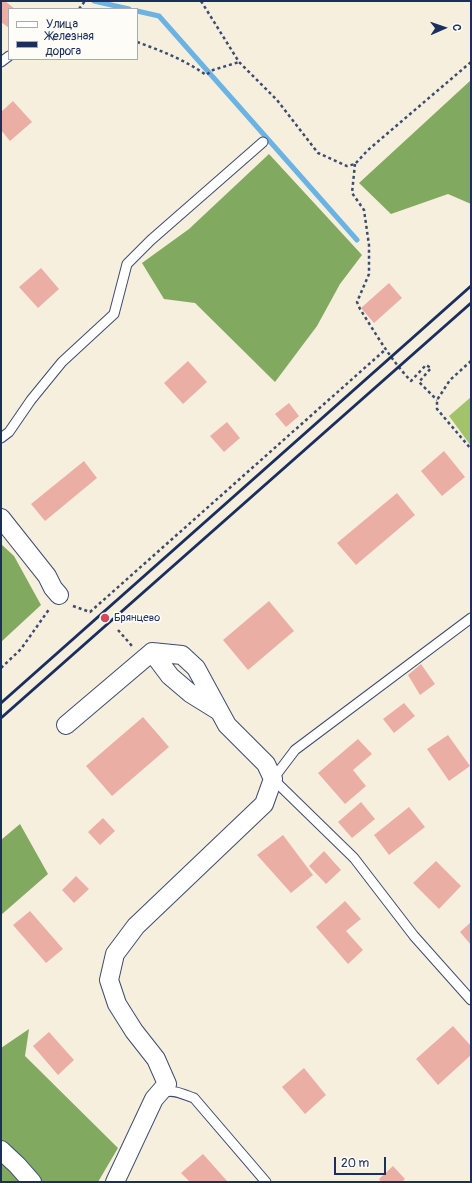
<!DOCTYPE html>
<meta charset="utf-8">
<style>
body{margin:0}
#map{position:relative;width:472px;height:1183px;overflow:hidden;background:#f7efde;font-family:Pangolin,sans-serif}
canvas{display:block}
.frame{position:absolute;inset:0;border:2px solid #1b2f5e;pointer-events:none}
.legend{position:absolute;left:8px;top:8px;width:130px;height:52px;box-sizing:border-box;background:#fdfcf7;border:1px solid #a3aaba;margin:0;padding:5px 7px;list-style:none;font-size:12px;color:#1b2f5e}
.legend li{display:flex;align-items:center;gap:8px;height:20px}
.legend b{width:20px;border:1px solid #a3aaba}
.north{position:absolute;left:424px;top:8px;width:40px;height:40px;-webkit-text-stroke:3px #fdfcf7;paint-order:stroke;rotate:88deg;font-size:11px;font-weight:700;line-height:16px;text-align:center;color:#1b2f5e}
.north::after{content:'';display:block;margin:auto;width:14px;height:18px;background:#1b2f5e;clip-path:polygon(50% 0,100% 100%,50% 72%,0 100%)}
.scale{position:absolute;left:334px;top:1157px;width:52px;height:18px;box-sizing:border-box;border:2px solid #1b2f5e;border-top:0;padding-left:5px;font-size:12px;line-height:14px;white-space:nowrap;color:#1b2f5e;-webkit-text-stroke:3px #fdfcf7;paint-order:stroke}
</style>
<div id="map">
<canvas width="472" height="1183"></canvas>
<div class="frame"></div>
<ul class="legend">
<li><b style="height:5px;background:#fff"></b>Улица</li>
<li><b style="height:5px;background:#1b2f5e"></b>Железная дорога</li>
</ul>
<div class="north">С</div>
<div class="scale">20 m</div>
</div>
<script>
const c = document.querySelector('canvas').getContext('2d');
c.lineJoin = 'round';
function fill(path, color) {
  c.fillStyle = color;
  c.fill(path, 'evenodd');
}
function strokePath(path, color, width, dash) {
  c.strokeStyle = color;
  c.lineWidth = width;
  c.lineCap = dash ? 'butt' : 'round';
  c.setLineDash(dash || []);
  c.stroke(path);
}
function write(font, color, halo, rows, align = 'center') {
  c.font = font + ' Pangolin,sans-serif';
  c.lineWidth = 3.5;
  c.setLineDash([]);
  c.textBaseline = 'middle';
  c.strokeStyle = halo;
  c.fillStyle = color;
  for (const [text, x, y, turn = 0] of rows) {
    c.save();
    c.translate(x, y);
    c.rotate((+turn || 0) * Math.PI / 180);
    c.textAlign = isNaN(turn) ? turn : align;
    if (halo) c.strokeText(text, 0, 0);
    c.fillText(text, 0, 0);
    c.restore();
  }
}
const green = new Path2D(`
 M 471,397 L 471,446 L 449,416 Z`);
const forest = new Path2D(`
 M 471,80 L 471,204 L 448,194 L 391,214 L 359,183 Z
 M 269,154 L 362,255 L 340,284 L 317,326 L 275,382 L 195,303 L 164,299 L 142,263 L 189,229 Z
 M 1,544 L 14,556 L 41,605 L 1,642 Z
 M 20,824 L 48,874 L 1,915 L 1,840 Z
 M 29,1029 L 25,1056 L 118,1148 L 98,1182 L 1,1182 L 1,1048 Z`);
const stream = new Path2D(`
 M 94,1 L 129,9
 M 137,11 L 159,16 L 357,240`);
const building = new Path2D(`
 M 1,1 L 5,1 L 15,9 L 9,9 L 9,28 L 1,22 Z
 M 13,101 L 32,122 L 10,141 L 1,130 L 1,112 Z
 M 41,268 L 59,289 L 38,308 L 19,287 Z
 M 389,283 L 402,298 L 374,323 L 361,308 Z
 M 188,361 L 207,382 L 183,404 L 164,383 Z
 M 289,403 L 299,416 L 286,427 L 275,414 Z
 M 227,422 L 240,438 L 224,452 L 210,436 Z
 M 444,451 L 465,477 L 442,496 L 421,471 Z
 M 84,461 L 97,478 L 45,521 L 31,504 Z
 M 397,493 L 415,515 L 356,565 L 337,543 Z
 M 269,601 L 294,631 L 248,670 L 223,640 Z
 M 421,664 L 435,684 L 420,695 L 408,675 Z
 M 404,703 L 415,716 L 394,733 L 383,719 Z
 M 143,717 L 169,747 L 112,796 L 86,766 Z
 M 448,735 L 470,766 L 449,781 L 427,749 Z
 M 358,739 L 372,754 L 353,770 L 366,786 L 345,804 L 318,773 Z
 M 361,802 L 375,819 L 352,838 L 338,822 Z
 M 409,807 L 425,827 L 389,855 L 374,835 Z
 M 103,818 L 115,831 L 100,845 L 88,832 Z
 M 283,835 L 313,875 L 291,893 L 257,855 Z
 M 324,851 L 341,870 L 326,884 L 309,866 Z
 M 436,861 L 461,886 L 439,909 L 413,883 Z
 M 76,876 L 89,889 L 74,903 L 62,890 Z
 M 345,901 L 361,919 L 346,931 L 363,950 L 348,964 L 316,927 Z
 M 30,911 L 63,949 L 46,963 L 13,925 Z
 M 471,922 L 471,945 L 460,932 Z
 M 453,1026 L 471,1046 L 471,1055 L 438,1085 L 416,1059 Z
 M 49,1032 L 74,1060 L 58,1075 L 33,1046 Z
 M 304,1068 L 326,1095 L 305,1114 L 282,1087 Z
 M 203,1154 L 228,1182 L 190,1182 L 181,1173 Z
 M 393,1166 L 405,1179 L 402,1182 L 381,1182 L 379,1179 Z`);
const path = new Path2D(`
 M 201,1 L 239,62 L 277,100 L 318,153 L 347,166 L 355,164 L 368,150 L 471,62
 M 79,9 L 85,1
 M 137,42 C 162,51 185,60 206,75 L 213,70 L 239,62
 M 355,164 L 352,193 L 364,210 L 369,245 L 369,274 L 357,302 L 360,309 C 376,334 390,359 411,381 L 426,365 L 431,368 L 419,382 L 437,400
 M 471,361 L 450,380 L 437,400 L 437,409 L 471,449
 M 73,606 L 90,612 L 386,349
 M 118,630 L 132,646
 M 1,668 L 21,649 L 50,608`);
const service = new Path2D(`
 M 1,62 L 9,56
 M 1,438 L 9,432 L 31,400 L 62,362 L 114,314 L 127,264 L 151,240 L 263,142
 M 471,618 L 295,750 L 273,779 L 354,858 L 414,936 L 471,1000
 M 162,1094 C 170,1087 185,1095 194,1098 L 266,1182`);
const minor = new Path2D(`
 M 1,518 L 47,576 L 53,588 L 59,595
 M 152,652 L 170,676 L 190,693 L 219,711
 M 66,725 L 152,652 L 182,655 L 196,668 L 227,725 L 266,764 L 273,779 L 264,804 L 136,926 L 115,954 L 109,980 L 117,1004 L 134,1031 L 156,1059 L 167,1084 L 154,1099 L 115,1182
 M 1,1150 L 17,1165 L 32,1182`);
const rail = new Path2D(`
 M 1,703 L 471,286
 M 1,718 L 471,303`);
const markers = [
 [105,618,5,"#d1495b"]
];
const poiNames = [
 ["Брянцево",114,618]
];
fill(green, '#a2c36b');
fill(forest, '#81a95f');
strokePath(stream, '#6ab3e2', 5);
fill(building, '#ebaea4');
strokePath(service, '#3c4c71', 11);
strokePath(minor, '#3c4c71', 20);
strokePath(path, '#3c4c71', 2.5, [3, 3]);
strokePath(service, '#fff', 9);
strokePath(minor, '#fff', 18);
strokePath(rail, '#1b2f5e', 3);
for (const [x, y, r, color] of markers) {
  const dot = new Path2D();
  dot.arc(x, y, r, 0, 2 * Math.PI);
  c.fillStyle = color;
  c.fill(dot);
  strokePath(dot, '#fdfcf7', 1.5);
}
write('11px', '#1b2f5e', '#fdfcf7', poiNames, 'left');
</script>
